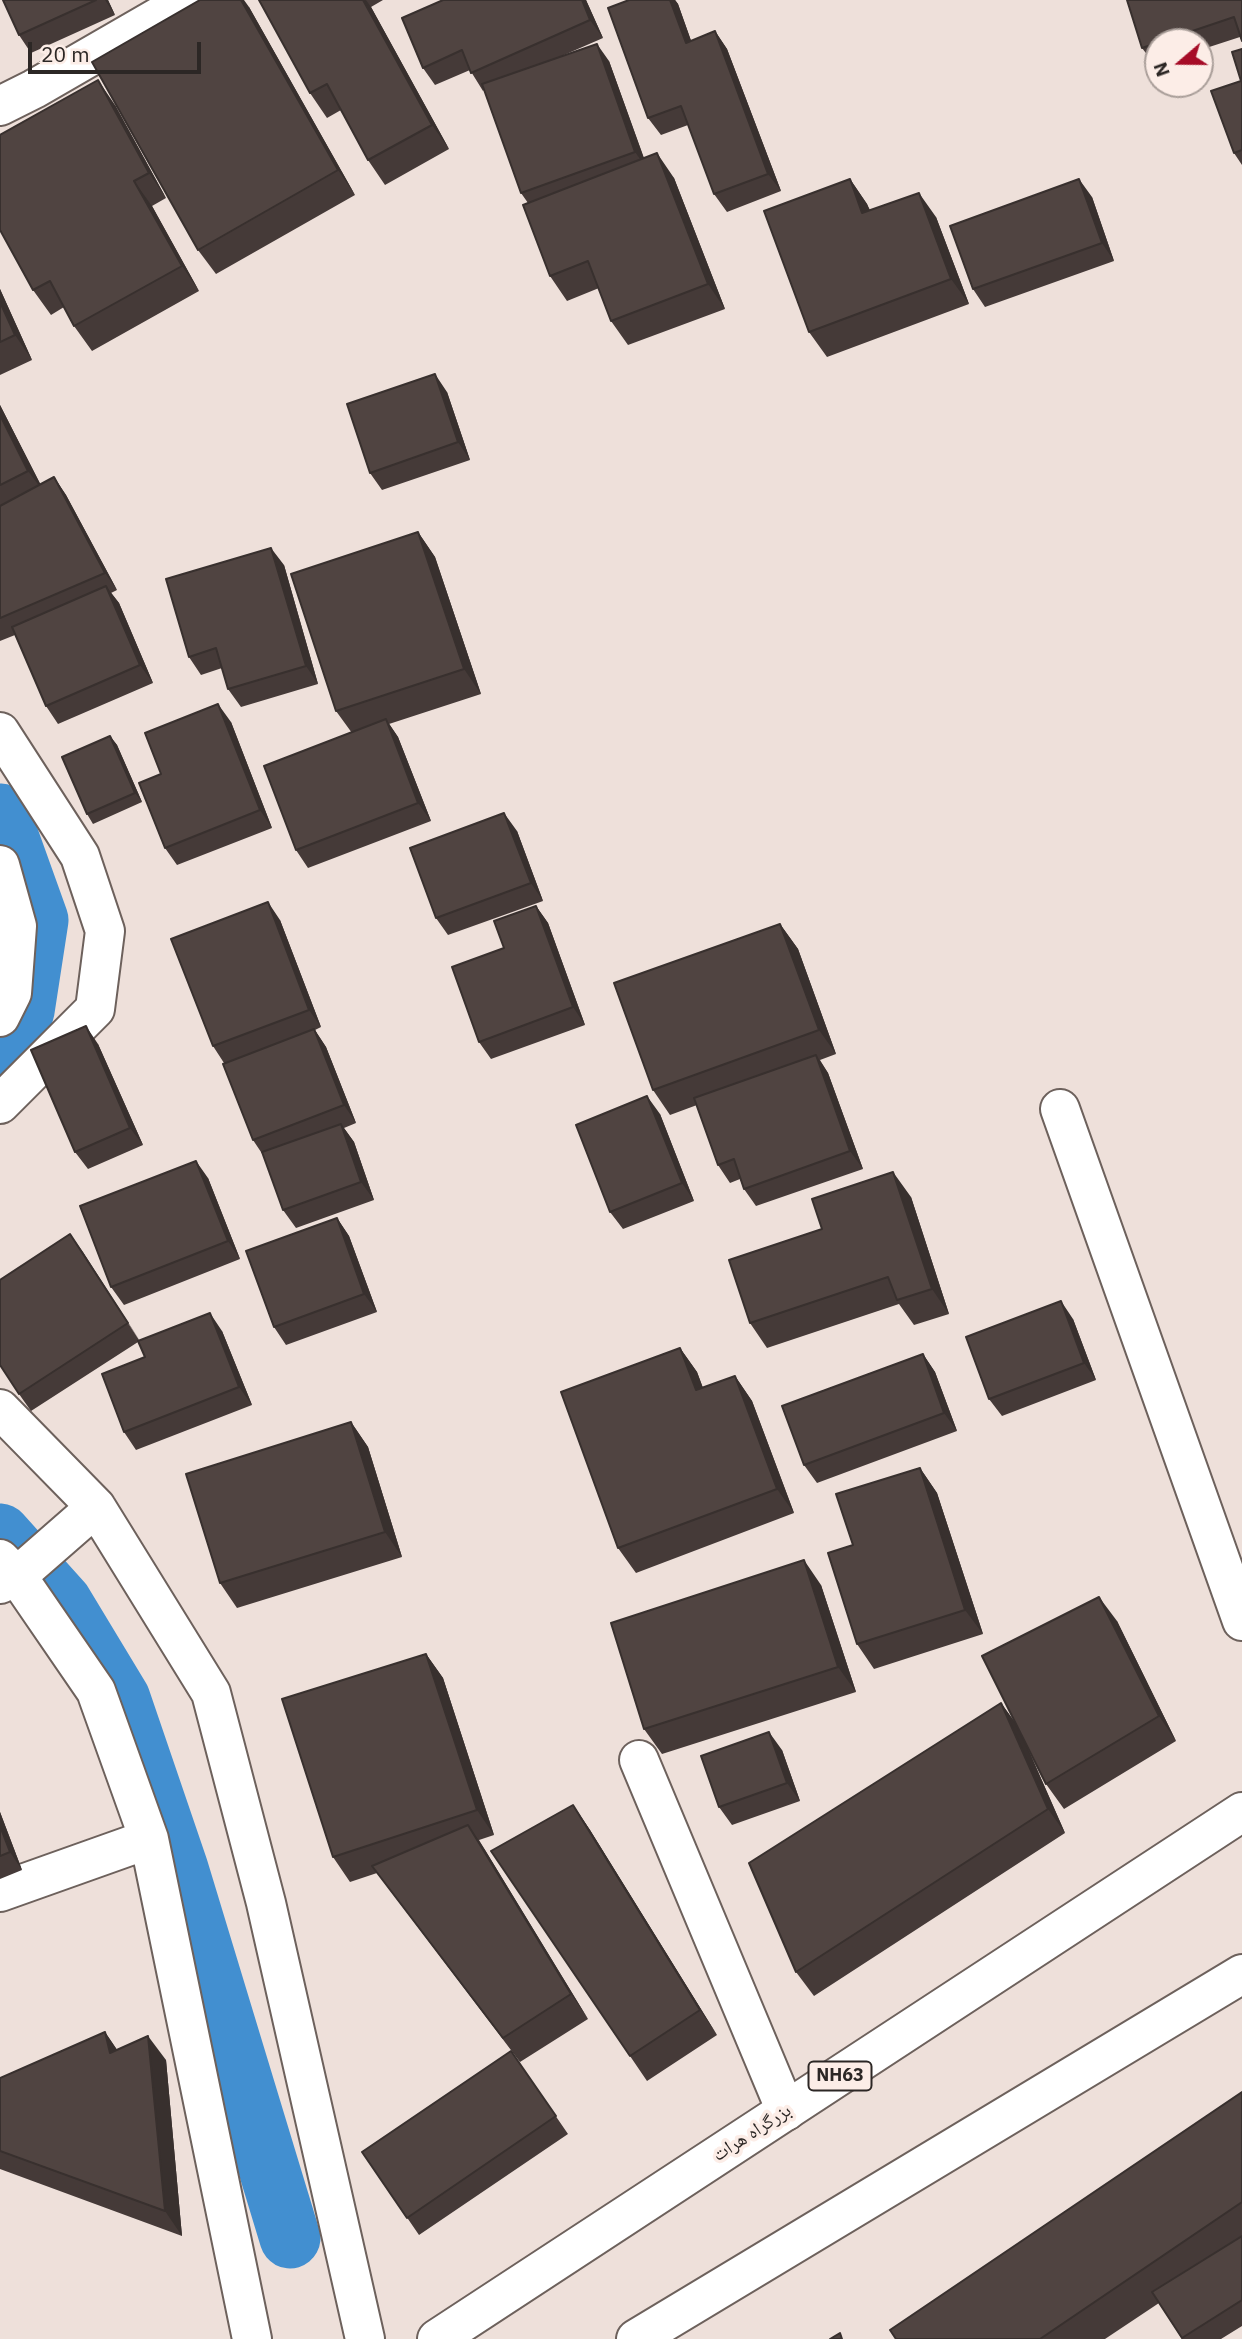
<!DOCTYPE html>
<meta charset="utf-8">
<style>
body{margin:0}
#map{position:relative;width:1242px;height:2339px;overflow:hidden;background:#eee0da;font-family:"IBM Plex Sans",sans-serif}
canvas{display:block}
.north{position:absolute;left:1144px;top:28px;width:70px;height:70px;box-sizing:border-box;background:#fcede7;border:2px solid #a99e99;border-radius:50%;rotate:250deg;font-size:19px;font-weight:700;line-height:28px;text-align:center;color:#2c2725}
.north::after{content:'';display:block;margin:auto;width:24px;height:32px;background:#a60c27;clip-path:polygon(50% 0,100% 100%,50% 72%,0 100%)}
.scale{position:absolute;left:28px;top:42px;width:173px;height:32px;box-sizing:border-box;border:4px solid #2c2725;border-top:0;padding-left:9px;font-size:21px;line-height:24px;white-space:nowrap;color:#2c2725;-webkit-text-stroke:5px #fcede7;paint-order:stroke}
</style>
<div id="map">
<canvas width="1242" height="2339"></canvas>
<div class="north">N</div>
<div class="scale">20 m</div>
</div>
<script>
const c = document.querySelector('canvas').getContext('2d');
c.lineJoin = 'round';
function strokePath(path, color, width, dash) {
  c.strokeStyle = color;
  c.lineWidth = width;
  c.lineCap = dash ? 'butt' : 'round';
  c.setLineDash(dash || []);
  c.stroke(path);
}
function fill(path, color) {
  c.fillStyle = color;
  c.fill(path, 'evenodd');
}
function write(font, color, halo, rows, align = 'center') {
  c.font = font + ' "IBM Plex Sans","Noto Naskh Arabic",sans-serif';
  c.lineWidth = 7;
  c.setLineDash([]);
  c.textBaseline = 'middle';
  c.strokeStyle = halo;
  c.fillStyle = color;
  for (const [text, x, y, turn = 0] of rows) {
    c.save();
    c.translate(x, y);
    c.rotate((+turn || 0) * Math.PI / 180);
    c.textAlign = isNaN(turn) ? turn : align;
    if (halo) c.strokeText(text, 0, 0);
    c.fillText(text, 0, 0);
    c.restore();
  }
}
const canal = new Path2D(`
 M 0,814 L 38,920 L 24,1011 L 0,1046
 M 0,1534 L 62,1603 L 120,1699 L 178,1869 L 290,2238`);
const street = new Path2D(`
 M 0,106 L 34,89 L 188,0
 M 0,732 L 80,856 L 105,931 L 95,1009 L 0,1104
 M 0,865 L 17,926 L 12,993 L 0,1017
 M 1060,1109 L 1242,1621
 M 0,1409 L 96,1507 L 211,1693 L 266,1903 L 365,2339
 M 0,1559 L 17,1576 L 96,1691 L 149,1839 L 252,2339
 M 0,1584 L 17,1576 L 96,1507
 M 639,1760 L 786,2111
 M 0,1892 L 149,1839`);
const highway = new Path2D(`
 M 437,2339 L 1242,1812
 M 636,2339 L 1242,1974`);
const wall = new Path2D(`
 M 3,0 L 108,0 L 115,15 L 31,53 L 19,35 Z
 M 259,0 L 383,0 L 371,7 L 449,149 L 385,185 L 368,160 L 341,110 L 327,118 L 310,93 Z
 M 586,0 L 603,38 L 564,55 L 609,61 L 644,158 L 674,178 L 725,309 L 628,345 L 611,321 L 599,288 L 567,301 L 550,276 L 528,203 L 521,193 L 484,90 L 483,91 L 470,70 L 435,85 L 423,68 L 402,18 Z
 M 629,0 L 675,0 L 678,4 L 691,41 L 715,31 L 727,49 L 781,191 L 727,212 L 714,194 L 688,125 L 661,135 L 648,118 Z
 M 1242,0 L 1242,42 L 1240,37 L 1200,50 L 1200,42 L 1158,42 L 1158,64 L 1155,65 L 1142,48 Z
 M 249,7 L 355,195 L 216,274 L 198,250 Z
 M 1242,49 L 1242,165 L 1234,153 L 1241,81 Z
 M 115,105 L 166,198 L 152,206 L 199,291 L 92,351 L 74,326 L 64,307 L 51,315 L 33,290 Z
 M 850,179 L 867,204 L 870,210 L 936,217 L 969,304 L 827,357 L 809,332 Z
 M 1092,197 L 1114,261 L 985,307 L 973,289 Z
 M 0,289 L 32,360 L 0,375 Z
 M 447,392 L 470,460 L 382,490 L 370,473 Z
 M 0,405 L 40,484 L 54,477 L 66,495 L 117,590 L 111,593 L 119,603 L 153,683 L 58,724 L 46,706 L 15,635 L 0,641 Z
 M 418,532 L 435,557 L 481,694 L 389,724 L 398,737 L 431,821 L 308,868 L 296,850 L 352,733 L 336,711 Z
 M 284,565 L 318,684 L 241,707 L 228,689 L 222,668 L 201,675 L 189,657 Z
 M 231,722 L 272,828 L 177,865 L 165,848 L 161,774 Z
 M 110,736 L 117,745 L 142,802 L 93,824 L 87,814 Z
 M 517,831 L 543,901 L 448,935 L 436,918 Z
 M 536,906 L 548,923 L 585,1025 L 491,1059 L 479,1042 L 504,948 Z
 M 280,920 L 321,1027 L 315,1030 L 326,1047 L 356,1123 L 344,1128 L 354,1142 L 374,1200 L 296,1228 L 283,1210 L 263,1155 L 253,1140 L 224,1063 L 213,1046 Z
 M 780,924 L 798,949 L 836,1054 L 820,1060 L 828,1073 L 863,1169 L 756,1206 L 744,1189 L 740,1179 L 730,1183 L 718,1165 L 697,1105 L 670,1115 L 653,1090 Z
 M 98,1044 L 143,1145 L 88,1169 L 75,1152 Z
 M 660,1114 L 694,1201 L 623,1229 L 610,1212 Z
 M 208,1178 L 240,1259 L 124,1305 L 111,1287 Z
 M 911,1197 L 949,1314 L 914,1325 L 899,1304 L 767,1348 L 750,1323 L 822,1229 Z
 M 337,1218 L 349,1236 L 377,1312 L 286,1345 L 274,1327 Z
 M 70,1234 L 139,1340 L 222,1331 L 252,1405 L 136,1450 L 124,1432 L 145,1357 L 138,1342 L 31,1411 L 19,1394 Z
 M 1073,1319 L 1096,1380 L 1002,1416 L 989,1399 Z
 M 680,1348 L 697,1372 L 703,1388 L 735,1376 L 752,1401 L 794,1513 L 636,1573 L 618,1548 Z
 M 923,1354 L 935,1372 L 957,1431 L 817,1483 L 804,1465 Z
 M 351,1422 L 368,1447 L 402,1557 L 237,1608 L 220,1583 Z
 M 920,1468 L 937,1493 L 983,1634 L 874,1669 L 857,1644 L 853,1545 Z
 M 821,1585 L 856,1692 L 662,1754 L 644,1729 Z
 M 1117,1621 L 1176,1741 L 1064,1809 L 1046,1784 L 1023,1738 L 1065,1833 L 814,1996 L 796,1972 L 1001,1703 L 1017,1725 Z
 M 426,1654 L 443,1678 L 494,1835 L 479,1840 L 588,2019 L 520,2062 L 377,1873 L 350,1882 L 333,1857 Z
 M 782,1750 L 800,1801 L 732,1825 L 719,1807 Z
 M 573,1805 L 590,1830 L 717,2035 L 647,2081 L 630,2056 Z
 M 0,1812 L 22,1870 L 0,1879 Z
 M 105,2032 L 117,2050 L 166,2060 L 182,2236 L 0,2169 L 0,2078 Z
 M 511,2051 L 568,2134 L 419,2235 L 362,2152 Z
 M 1242,2092 L 1242,2326 L 1221,2339 L 1182,2339 L 1159,2303 L 1105,2339 L 896,2339 Z`);
const shadedWall = new Path2D(`
 M 105,0 L 108,0 L 115,15 Z
 M 241,0 L 244,0 L 249,7 L 355,195 L 338,170 Z
 M 363,0 L 366,0 L 371,7 L 449,149 L 432,125 Z
 M 582,0 L 586,0 L 603,38 L 590,20 Z
 M 670,0 L 675,0 L 678,4 L 698,60 L 686,43 Z
 M 715,31 L 727,49 L 781,191 L 768,174 Z
 M 597,44 L 609,61 L 648,170 L 635,152 Z
 M 98,80 L 115,105 L 166,198 L 149,173 Z
 M 657,153 L 674,178 L 725,309 L 708,284 Z
 M 850,179 L 867,204 L 880,238 L 862,213 Z
 M 1079,179 L 1092,197 L 1114,261 L 1102,243 Z
 M 134,181 L 152,206 L 199,291 L 182,266 Z
 M 919,193 L 936,217 L 969,304 L 951,279 Z
 M 0,289 L 32,360 L 15,335 L 0,302 Z
 M 435,374 L 447,392 L 470,460 L 458,442 Z
 M 0,405 L 46,495 L 28,471 L 0,415 Z
 M 54,477 L 66,495 L 117,590 L 105,573 Z
 M 418,532 L 435,557 L 481,694 L 464,669 Z
 M 271,548 L 284,565 L 318,684 L 306,666 Z
 M 106,586 L 119,603 L 153,683 L 140,665 Z
 M 218,704 L 231,722 L 272,828 L 260,810 Z
 M 386,719 L 398,737 L 431,821 L 418,803 Z
 M 110,736 L 117,745 L 142,802 L 135,793 Z
 M 504,813 L 517,831 L 543,901 L 531,883 Z
 M 268,902 L 280,920 L 321,1027 L 309,1010 Z
 M 536,906 L 548,923 L 585,1025 L 573,1007 Z
 M 780,924 L 798,949 L 836,1054 L 819,1030 Z
 M 86,1026 L 98,1044 L 143,1145 L 130,1128 Z
 M 314,1029 L 326,1047 L 356,1123 L 344,1105 Z
 M 816,1055 L 828,1073 L 863,1169 L 850,1151 Z
 M 647,1096 L 660,1114 L 694,1201 L 682,1183 Z
 M 341,1124 L 354,1142 L 374,1200 L 361,1182 Z
 M 196,1161 L 208,1178 L 240,1259 L 228,1241 Z
 M 893,1172 L 911,1197 L 949,1314 L 932,1289 Z
 M 337,1218 L 349,1236 L 377,1312 L 364,1294 Z
 M 70,1234 L 83,1252 L 140,1341 L 128,1323 Z
 M 1061,1301 L 1073,1319 L 1096,1380 L 1084,1363 Z
 M 210,1313 L 222,1331 L 252,1405 L 239,1387 Z
 M 680,1348 L 697,1372 L 713,1415 L 696,1390 Z
 M 923,1354 L 935,1372 L 957,1431 L 944,1413 Z
 M 735,1376 L 752,1401 L 794,1513 L 777,1489 Z
 M 351,1422 L 368,1447 L 402,1557 L 385,1532 Z
 M 920,1468 L 937,1493 L 983,1634 L 965,1610 Z
 M 804,1560 L 821,1585 L 856,1692 L 838,1667 Z
 M 1099,1597 L 1117,1621 L 1176,1741 L 1159,1716 Z
 M 426,1654 L 443,1678 L 494,1835 L 477,1810 Z
 M 1001,1703 L 1019,1728 L 1065,1833 L 1048,1809 Z
 M 769,1732 L 782,1750 L 800,1801 L 787,1783 Z
 M 573,1805 L 590,1830 L 717,2035 L 700,2010 Z
 M 0,1812 L 22,1870 L 10,1852 L 0,1826 Z
 M 468,1825 L 485,1850 L 588,2019 L 571,1994 Z
 M 105,2032 L 122,2057 L 110,2053 Z
 M 148,2036 L 166,2060 L 182,2236 L 165,2211 Z`);
const building = new Path2D(`
 M 3,0 L 96,0 L 19,35 Z
 M 200,0 L 241,0 L 338,170 L 198,250 L 92,62 Z
 M 259,0 L 363,0 L 432,125 L 368,160 L 327,84 L 310,93 Z
 M 443,0 L 582,0 L 590,20 L 471,73 L 462,50 L 423,68 L 402,18 Z
 M 629,0 L 670,0 L 686,43 L 715,31 L 768,174 L 714,194 L 681,106 L 648,118 L 608,8 Z
 M 1127,0 L 1242,0 L 1242,41 L 1234,17 L 1142,48 Z
 M 597,44 L 635,152 L 521,193 L 482,84 Z
 M 1242,49 L 1242,150 L 1234,153 L 1211,91 L 1241,81 L 1232,52 Z
 M 98,80 L 149,173 L 134,181 L 182,266 L 74,326 L 50,281 L 33,290 L 0,230 L 0,135 Z
 M 657,153 L 708,284 L 611,321 L 588,261 L 550,276 L 523,205 Z
 M 850,179 L 862,213 L 919,193 L 951,279 L 809,332 L 764,211 Z
 M 1079,179 L 1102,243 L 973,289 L 950,226 Z
 M 0,302 L 15,335 L 0,342 Z
 M 435,374 L 458,442 L 370,473 L 347,404 Z
 M 0,415 L 28,471 L 0,485 Z
 M 54,477 L 105,573 L 0,618 L 0,506 Z
 M 418,532 L 464,669 L 336,711 L 291,574 Z
 M 271,548 L 306,666 L 228,689 L 216,648 L 189,657 L 166,579 Z
 M 106,586 L 140,665 L 46,706 L 12,627 Z
 M 218,704 L 260,810 L 165,848 L 139,783 L 161,774 L 145,733 Z
 M 386,719 L 418,803 L 296,850 L 264,766 Z
 M 110,736 L 135,793 L 87,814 L 62,757 Z
 M 504,813 L 531,883 L 436,918 L 410,848 Z
 M 268,902 L 309,1010 L 213,1046 L 171,939 Z
 M 536,906 L 573,1007 L 479,1042 L 452,967 L 504,948 L 494,921 Z
 M 780,924 L 819,1030 L 653,1090 L 614,983 Z
 M 86,1026 L 130,1128 L 75,1152 L 31,1050 Z
 M 314,1029 L 344,1105 L 253,1140 L 223,1064 Z
 M 816,1055 L 850,1151 L 744,1189 L 734,1159 L 718,1165 L 694,1098 Z
 M 647,1096 L 682,1183 L 610,1212 L 576,1125 Z
 M 341,1124 L 361,1182 L 283,1210 L 262,1152 Z
 M 196,1161 L 228,1241 L 111,1287 L 80,1206 Z
 M 893,1172 L 932,1289 L 897,1300 L 888,1277 L 750,1323 L 729,1260 L 822,1229 L 812,1199 Z
 M 337,1218 L 364,1294 L 274,1327 L 246,1251 Z
 M 70,1234 L 128,1323 L 19,1394 L 0,1365 L 0,1280 Z
 M 1061,1301 L 1084,1363 L 989,1399 L 966,1337 Z
 M 210,1313 L 239,1387 L 124,1432 L 102,1374 L 145,1357 L 138,1341 Z
 M 680,1348 L 696,1390 L 735,1376 L 777,1489 L 618,1548 L 561,1392 Z
 M 923,1354 L 944,1413 L 804,1465 L 782,1406 Z
 M 351,1422 L 385,1532 L 220,1583 L 186,1474 Z
 M 920,1468 L 965,1610 L 857,1644 L 828,1553 L 853,1545 L 836,1494 Z
 M 804,1560 L 838,1667 L 644,1729 L 611,1623 Z
 M 1099,1597 L 1159,1716 L 1046,1784 L 982,1656 Z
 M 426,1654 L 477,1810 L 333,1857 L 282,1699 Z
 M 1001,1703 L 1048,1809 L 796,1972 L 749,1863 Z
 M 769,1732 L 787,1783 L 719,1807 L 701,1756 Z
 M 573,1805 L 700,2010 L 630,2056 L 491,1851 Z
 M 468,1825 L 571,1994 L 503,2038 L 372,1866 Z
 M 0,1826 L 10,1852 L 0,1856 Z
 M 105,2032 L 110,2053 L 148,2036 L 165,2211 L 0,2151 L 0,2078 Z
 M 511,2051 L 556,2116 L 407,2218 L 362,2152 Z
 M 1242,2092 L 1242,2202 L 1040,2339 L 896,2339 L 890,2330 Z
 M 1242,2236 L 1242,2300 L 1182,2338 L 1152,2292 Z
 M 840,2333 L 842,2339 L 830,2339 Z`);
const shields = [
 [840,2076,63]
];
const shieldNames = [
 ["NH63",840,2076]
];
const streetNames = [
 ["بزرگراه هرات",752,2133,-33]
];
strokePath(canal, '#428fd0', 61);
strokePath(street, '#6d615c', 42);
strokePath(highway, '#6d615c', 42);
strokePath(street, '#fff', 38);
strokePath(highway, '#fff', 38);
fill(wall, '#453a38');
fill(shadedWall, '#38302e');
fill(building, '#504441');
strokePath(building, '#38302e', 2);
for (const [x, y, w] of shields) {
  const box = new Path2D();
  box.roundRect(x - w / 2, y - 14.5, w, 29, 5);
  c.fillStyle = '#fcede7';
  c.fill(box);
  strokePath(box, '#2c2725', 2);
}
write('bold 18px', '#2c2725', null, shieldNames);
write('19px', '#2c2725', '#fcede7', streetNames);
</script>
